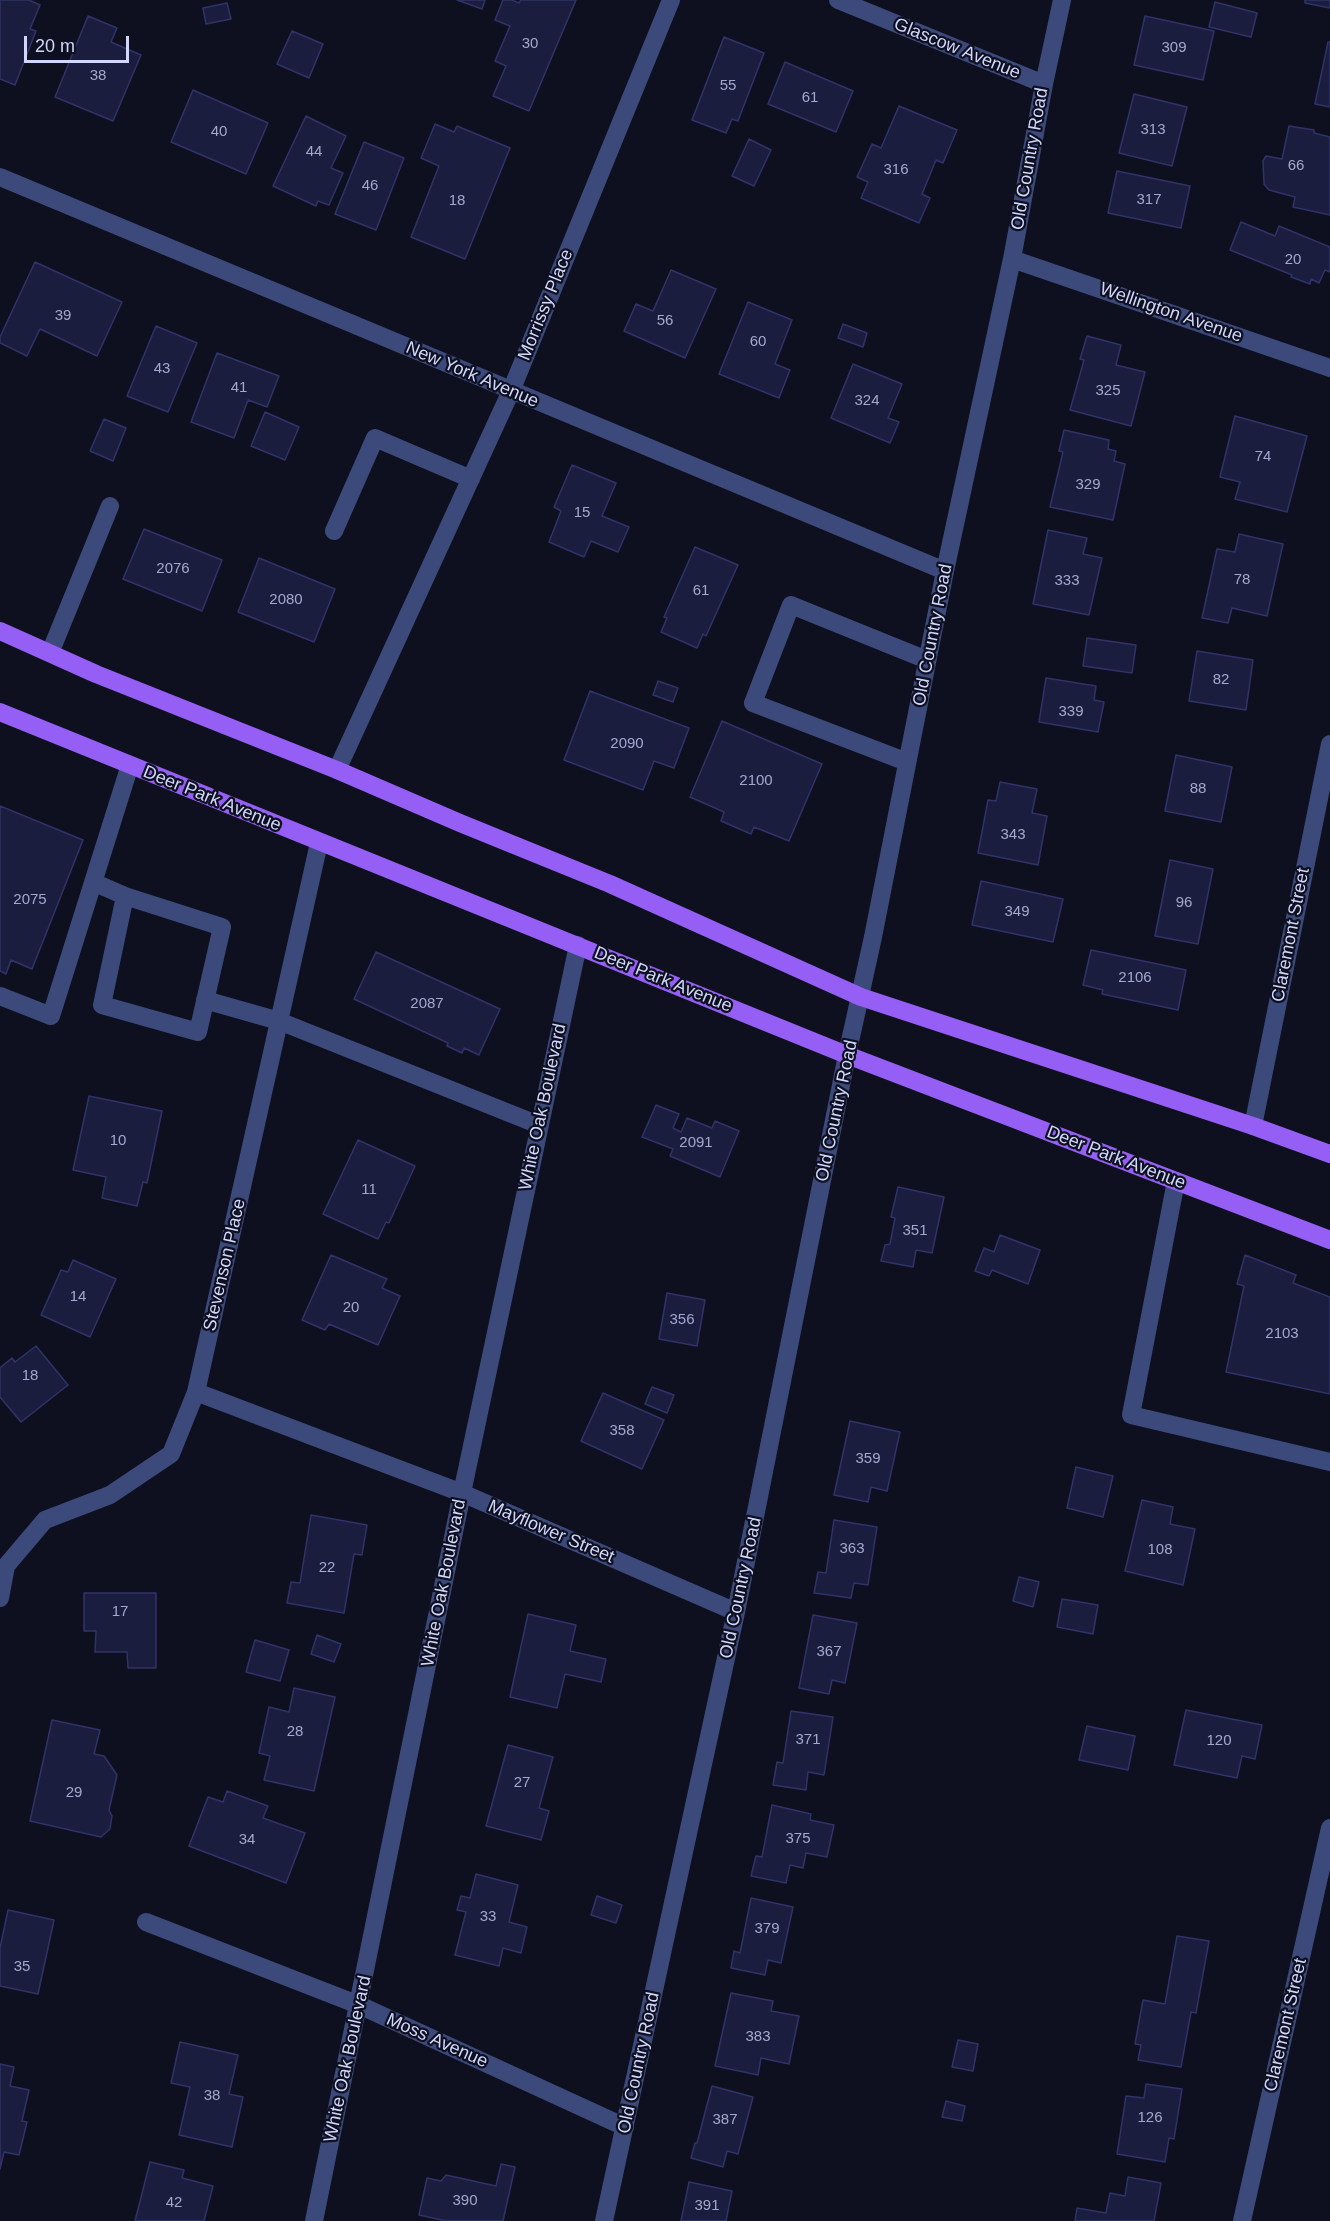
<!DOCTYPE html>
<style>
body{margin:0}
#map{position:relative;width:1330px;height:2221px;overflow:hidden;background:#0e101f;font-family:Helvetica,sans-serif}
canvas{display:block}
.scale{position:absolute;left:24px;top:36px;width:105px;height:27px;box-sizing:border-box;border:3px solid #d0d6fc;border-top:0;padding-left:8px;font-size:18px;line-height:21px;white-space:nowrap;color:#d0d6fc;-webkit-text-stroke:4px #0e101f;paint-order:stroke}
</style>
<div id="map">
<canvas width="1330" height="2221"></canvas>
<div class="scale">20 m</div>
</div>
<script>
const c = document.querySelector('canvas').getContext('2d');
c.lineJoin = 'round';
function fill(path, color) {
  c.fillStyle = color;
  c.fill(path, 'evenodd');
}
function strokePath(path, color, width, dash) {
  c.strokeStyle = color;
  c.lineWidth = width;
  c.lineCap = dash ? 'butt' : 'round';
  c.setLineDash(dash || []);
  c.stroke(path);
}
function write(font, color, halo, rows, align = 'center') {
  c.font = font + ' Helvetica,sans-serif';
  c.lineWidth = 4.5;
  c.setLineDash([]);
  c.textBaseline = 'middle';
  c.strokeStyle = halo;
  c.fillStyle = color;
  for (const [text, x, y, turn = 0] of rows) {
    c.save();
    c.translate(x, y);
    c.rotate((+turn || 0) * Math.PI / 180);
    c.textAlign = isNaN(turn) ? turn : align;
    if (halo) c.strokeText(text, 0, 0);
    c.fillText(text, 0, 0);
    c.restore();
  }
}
const building = new Path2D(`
 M 0,0 L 29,0 L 40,5 L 30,29 L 36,31 L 15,85 L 0,79 Z
 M 457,0 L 485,0 L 482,9 Z
 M 503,0 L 512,0 L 519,3 L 521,0 L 576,0 L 529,111 L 493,96 L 506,66 L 495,61 L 510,26 L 495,20 Z
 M 1305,0 L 1330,0 L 1330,8 L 1305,3 Z
 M 1215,2 L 1257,13 L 1251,37 L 1209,27 Z
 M 227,3 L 231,19 L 206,24 L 203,8 Z
 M 88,16 L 117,28 L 111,42 L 141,55 L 113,121 L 55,97 Z
 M 1145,16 L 1214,31 L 1203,80 L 1134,65 Z
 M 292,31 L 323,44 L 309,78 L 277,64 Z
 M 724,37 L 764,53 L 738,121 L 732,119 L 726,133 L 692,120 Z
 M 1328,42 L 1330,42 L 1330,107 L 1315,104 Z
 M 785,62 L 853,91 L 836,132 L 768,104 Z
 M 193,90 L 268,123 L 246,174 L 171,142 Z
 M 1134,94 L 1187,107 L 1172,166 L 1119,153 Z
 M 899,106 L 957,130 L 943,163 L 936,160 L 922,194 L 930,198 L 919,223 L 861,198 L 868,182 L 857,177 L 872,144 L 881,148 Z
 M 306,116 L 346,136 L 331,168 L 343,173 L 329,205 L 318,201 L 316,206 L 273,186 Z
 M 435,124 L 454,132 L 457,126 L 510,148 L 465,259 L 411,237 L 439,166 L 421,158 Z
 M 1289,126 L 1314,130 L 1314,133 L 1330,137 L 1330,215 L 1293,207 L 1295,197 L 1269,190 L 1264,184 L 1263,161 L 1266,156 L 1282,159 Z
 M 749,139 L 771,150 L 754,186 L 732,176 Z
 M 364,142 L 404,158 L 376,230 L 335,214 Z
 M 1117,171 L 1190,186 L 1181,228 L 1108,213 Z
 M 1241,222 L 1275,236 L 1279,226 L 1330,247 L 1330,272 L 1325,270 L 1319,283 L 1311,279 L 1310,284 L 1291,277 L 1292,275 L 1230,250 Z
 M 35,262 L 122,302 L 97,356 L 40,329 L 27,356 L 0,343 L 0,337 Z
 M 671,270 L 716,289 L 685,358 L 624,331 L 636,304 L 653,311 Z
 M 748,302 L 792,320 L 775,364 L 790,370 L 779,398 L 719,374 Z
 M 843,324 L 867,333 L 863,347 L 838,338 Z
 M 156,326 L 197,343 L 168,412 L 127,396 Z
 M 1087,336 L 1121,345 L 1116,365 L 1145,372 L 1131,426 L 1070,410 L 1084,360 L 1080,359 Z
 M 217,353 L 279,376 L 267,407 L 248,400 L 234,438 L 191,422 Z
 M 853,364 L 902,384 L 888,418 L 899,422 L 890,443 L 831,418 Z
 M 265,412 L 299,427 L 285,460 L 251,446 Z
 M 1235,416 L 1307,436 L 1287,512 L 1235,499 L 1240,482 L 1220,477 Z
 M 104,419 L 126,428 L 113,461 L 90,451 Z
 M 1064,430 L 1109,440 L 1108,449 L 1116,451 L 1114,461 L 1125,464 L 1113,520 L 1050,507 L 1063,452 L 1059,451 Z
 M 572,465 L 616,483 L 602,516 L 629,527 L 618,552 L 591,541 L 584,557 L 549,542 L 561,511 L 554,507 Z
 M 144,529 L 222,560 L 202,611 L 123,579 Z
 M 1048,530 L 1087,538 L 1083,554 L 1102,558 L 1089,615 L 1033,604 Z
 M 1239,534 L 1283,544 L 1267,616 L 1232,608 L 1228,623 L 1202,618 L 1217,549 L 1235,552 Z
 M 695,547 L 738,565 L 706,636 L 703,634 L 697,648 L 661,632 L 667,618 L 664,617 Z
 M 259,558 L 335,589 L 314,642 L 238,612 Z
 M 1087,638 L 1136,645 L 1132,673 L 1083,666 Z
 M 1197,651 L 1253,660 L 1246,710 L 1189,701 Z
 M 1046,678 L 1096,686 L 1094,700 L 1104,702 L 1098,732 L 1039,722 Z
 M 658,681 L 678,688 L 673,702 L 653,695 Z
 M 590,691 L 689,728 L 674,768 L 654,761 L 643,790 L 564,760 Z
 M 722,721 L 822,764 L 789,841 L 754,827 L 751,834 L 721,821 L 724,812 L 690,797 Z
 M 1176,755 L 1232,767 L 1221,822 L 1165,811 Z
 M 1000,782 L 1037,789 L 1032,813 L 1047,816 L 1038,865 L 978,853 L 988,800 L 996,801 Z
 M 0,806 L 83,840 L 32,969 L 11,960 L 6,974 L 0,971 Z
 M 1170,860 L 1213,869 L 1198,944 L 1155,936 Z
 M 981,881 L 1063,899 L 1053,942 L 972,925 Z
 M 1091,950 L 1186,970 L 1178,1010 L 1102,994 L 1103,990 L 1083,985 Z
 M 376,952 L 500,1009 L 479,1055 L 464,1048 L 462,1053 L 447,1046 L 448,1043 L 354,999 Z
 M 89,1096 L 162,1111 L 147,1183 L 143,1182 L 137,1206 L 102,1198 L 106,1177 L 73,1170 Z
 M 656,1105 L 679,1114 L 673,1128 L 681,1132 L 687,1118 L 712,1128 L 715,1121 L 739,1131 L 720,1177 L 670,1156 L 673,1149 L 642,1137 Z
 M 358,1140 L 415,1166 L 389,1223 L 386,1222 L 378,1239 L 323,1214 Z
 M 898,1187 L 944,1197 L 932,1253 L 916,1250 L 913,1267 L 881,1261 L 885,1245 L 890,1244 L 895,1218 L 891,1217 Z
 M 1000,1235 L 1040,1250 L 1028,1284 L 992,1270 L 989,1276 L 975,1271 L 984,1248 L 994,1252 Z
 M 331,1255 L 387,1279 L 382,1288 L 400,1296 L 378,1345 L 329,1324 L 325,1330 L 302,1320 Z
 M 1245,1255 L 1296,1275 L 1293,1283 L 1330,1297 L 1330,1394 L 1226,1372 L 1244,1286 L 1237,1284 Z
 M 73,1260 L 116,1279 L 90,1337 L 41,1315 L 61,1270 L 68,1272 Z
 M 667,1293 L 705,1300 L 697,1346 L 659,1339 Z
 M 36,1346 L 68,1385 L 21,1422 L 0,1397 L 0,1368 L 12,1358 L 15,1362 Z
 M 652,1387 L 674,1395 L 667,1413 L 645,1404 Z
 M 603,1393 L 664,1420 L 642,1469 L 581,1441 Z
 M 850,1421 L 900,1432 L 887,1491 L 871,1487 L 868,1502 L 834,1495 Z
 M 1076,1467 L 1113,1476 L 1103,1517 L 1067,1508 Z
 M 1142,1500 L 1173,1507 L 1170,1524 L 1195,1529 L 1183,1585 L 1125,1571 Z
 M 311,1515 L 367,1525 L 362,1555 L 354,1554 L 344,1613 L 287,1603 L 291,1582 L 300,1583 Z
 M 834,1520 L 877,1527 L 868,1585 L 854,1583 L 851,1598 L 814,1593 L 818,1572 L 826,1573 Z
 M 1019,1577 L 1039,1582 L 1033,1607 L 1013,1601 Z
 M 84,1593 L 156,1593 L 156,1668 L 128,1668 L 127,1652 L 95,1652 L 96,1631 L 84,1631 Z
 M 1062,1599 L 1098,1605 L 1093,1634 L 1057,1627 Z
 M 528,1614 L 576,1625 L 570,1651 L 606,1659 L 601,1682 L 565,1674 L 557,1708 L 510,1697 Z
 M 813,1615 L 857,1623 L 845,1683 L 832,1680 L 829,1694 L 799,1688 Z
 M 317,1635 L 341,1644 L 334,1662 L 311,1654 Z
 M 255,1640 L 289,1650 L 280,1681 L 246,1672 Z
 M 294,1688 L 335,1697 L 314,1791 L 264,1780 L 270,1756 L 259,1753 L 269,1707 L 289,1712 Z
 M 1186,1710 L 1262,1725 L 1255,1759 L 1242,1756 L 1237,1778 L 1174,1765 Z
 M 791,1711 L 833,1717 L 824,1775 L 808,1772 L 806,1790 L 773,1785 L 777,1762 L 783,1763 Z
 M 52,1720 L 100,1730 L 94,1754 L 104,1756 L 117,1775 L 109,1810 L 112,1816 L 110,1829 L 101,1837 L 30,1821 Z
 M 1087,1726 L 1135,1736 L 1128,1770 L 1079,1760 Z
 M 508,1745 L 553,1757 L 539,1808 L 549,1811 L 541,1840 L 486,1826 Z
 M 227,1791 L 268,1806 L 263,1818 L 305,1833 L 286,1883 L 189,1846 L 208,1797 L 223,1802 Z
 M 772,1805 L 811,1814 L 810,1820 L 834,1825 L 827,1857 L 806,1853 L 803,1868 L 790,1865 L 786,1883 L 751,1876 L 756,1856 L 762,1857 Z
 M 476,1874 L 518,1885 L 509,1922 L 527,1927 L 521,1953 L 503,1948 L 499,1966 L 455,1955 L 466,1912 L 457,1910 L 461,1896 L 470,1898 Z
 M 597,1896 L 622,1905 L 616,1923 L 591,1915 Z
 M 751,1898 L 793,1907 L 781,1963 L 768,1960 L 765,1975 L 731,1968 L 734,1951 L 740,1953 Z
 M 8,1910 L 54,1920 L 38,1994 L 0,1986 L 0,1948 Z
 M 1177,1936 L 1209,1941 L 1196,2013 L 1191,2012 L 1181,2067 L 1138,2060 L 1141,2045 L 1135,2044 L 1143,2000 L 1165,2004 Z
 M 731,1993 L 773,2001 L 771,2011 L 799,2016 L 789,2064 L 761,2058 L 758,2075 L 715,2066 Z
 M 958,2040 L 978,2044 L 973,2071 L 952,2067 Z
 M 180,2042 L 238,2055 L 229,2094 L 243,2097 L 232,2147 L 179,2135 L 190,2087 L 171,2083 Z
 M 0,2064 L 14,2067 L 10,2086 L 29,2090 L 22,2121 L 27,2122 L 19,2155 L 4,2152 L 0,2169 Z
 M 1146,2084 L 1182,2089 L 1174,2139 L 1169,2138 L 1165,2162 L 1117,2154 L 1126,2096 L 1144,2098 Z
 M 712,2086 L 753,2097 L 738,2154 L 727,2151 L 723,2167 L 691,2158 L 695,2143 L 697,2143 Z
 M 946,2101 L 965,2106 L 962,2121 L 942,2117 Z
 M 150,2162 L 184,2170 L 182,2178 L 213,2186 L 204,2221 L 135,2221 Z
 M 501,2164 L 515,2167 L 503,2221 L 446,2221 L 419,2215 L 427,2178 L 441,2181 L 446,2175 L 496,2186 Z
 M 1128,2177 L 1161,2183 L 1154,2221 L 1075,2221 L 1077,2208 L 1106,2213 L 1110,2193 L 1125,2196 Z
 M 689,2182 L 732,2191 L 726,2221 L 681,2221 Z`);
const minor = new Path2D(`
 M 838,0 L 1044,84
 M 0,177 L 945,571
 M 1012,259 L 1330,368
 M 334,531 L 375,438 L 471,479
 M 50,653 L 110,506
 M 907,762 L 753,703 L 791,605 L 927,660
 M 337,770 L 511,391 L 671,0
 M 93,882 L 125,896 L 102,1005 L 198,1032 L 222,927 L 125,896
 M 0,996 L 51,1016 L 130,765
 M 205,1000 L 279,1021 L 539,1125
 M 1253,1126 L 1330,744
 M 1176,1181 L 1131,1415 L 1330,1462
 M 196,1392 L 462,1493 L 736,1612
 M 0,1598 L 6,1566 L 45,1520 L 110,1495 L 171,1454 L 196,1392 L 319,843
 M 146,1922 L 359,2005 L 625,2127
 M 314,2221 L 462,1493 L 578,945
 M 604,2221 L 736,1612 L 847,1055 L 873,937 L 945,571 L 1012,259 L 1044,84 L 1062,0
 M 1242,2221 L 1330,1828`);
const major = new Path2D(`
 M 0,631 L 96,674 L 337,770 L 460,823 L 610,884 L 861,997 L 1253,1126 L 1330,1154
 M 0,712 L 847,1055 L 1330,1240`);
const numberNames = [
 ["30",530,44],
 ["309",1174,48],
 ["38",98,76],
 ["55",728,86],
 ["61",810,98],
 ["313",1153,130],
 ["40",219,132],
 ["44",314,152],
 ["66",1296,166],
 ["316",896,170],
 ["46",370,186],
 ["317",1149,200],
 ["18",457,201],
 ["20",1293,260],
 ["39",63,316],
 ["56",665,321],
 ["60",758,342],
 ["43",162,369],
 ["41",239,388],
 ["325",1108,391],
 ["324",867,401],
 ["74",1263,457],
 ["329",1088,485],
 ["15",582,513],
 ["2076",173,569],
 ["78",1242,580],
 ["333",1067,581],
 ["61",701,591],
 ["2080",286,600],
 ["82",1221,680],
 ["339",1071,712],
 ["2090",627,744],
 ["2100",756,781],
 ["88",1198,789],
 ["343",1013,835],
 ["2075",30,900],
 ["96",1184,903],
 ["349",1017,912],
 ["2106",1135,978],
 ["2087",427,1004],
 ["10",118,1141],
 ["2091",696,1143],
 ["11",369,1190],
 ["351",915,1231],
 ["14",78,1297],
 ["20",351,1308],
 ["356",682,1320],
 ["2103",1282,1334],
 ["18",30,1376],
 ["358",622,1431],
 ["359",868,1459],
 ["363",852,1549],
 ["108",1160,1550],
 ["22",327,1568],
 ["17",120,1612],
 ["367",829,1652],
 ["28",295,1732],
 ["371",808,1740],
 ["120",1219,1741],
 ["27",522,1783],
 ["29",74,1793],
 ["375",798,1839],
 ["34",247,1840],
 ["33",488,1917],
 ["379",767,1929],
 ["35",22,1967],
 ["383",758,2037],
 ["38",212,2096],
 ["126",1150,2118],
 ["387",725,2120],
 ["390",465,2201],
 ["42",174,2203],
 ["391",707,2206]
];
const streetNames = [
 ["Glascow Avenue",957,49,22],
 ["Old Country Road",1030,159,-80],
 ["Morrissy Place",546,305,-68],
 ["Wellington Avenue",1171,313,19],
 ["New York Avenue",472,375,23],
 ["Old Country Road",933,635,-79],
 ["Deer Park Avenue",212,799,22],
 ["Claremont Street",1291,935,-79],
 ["Deer Park Avenue",663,980,22],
 ["White Oak Boulevard",543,1107,-78],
 ["Old Country Road",837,1111,-78],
 ["Deer Park Avenue",1116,1158,21],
 ["Stevenson Place",225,1265,-77],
 ["Mayflower Street",551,1532,23],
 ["White Oak Boulevard",444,1583,-79],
 ["Old Country Road",741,1588,-78],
 ["Claremont Street",1286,2025,-77],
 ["Moss Avenue",437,2041,24],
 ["White Oak Boulevard",348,2059,-78],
 ["Old Country Road",639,2063,-78]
];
fill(building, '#1b1d3f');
strokePath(building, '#2f3369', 1.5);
strokePath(minor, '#3c4a7b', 18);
strokePath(major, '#955ef4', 18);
write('15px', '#a3a8cd', null, numberNames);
write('18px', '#d0d6fc', '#0e101f', streetNames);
</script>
